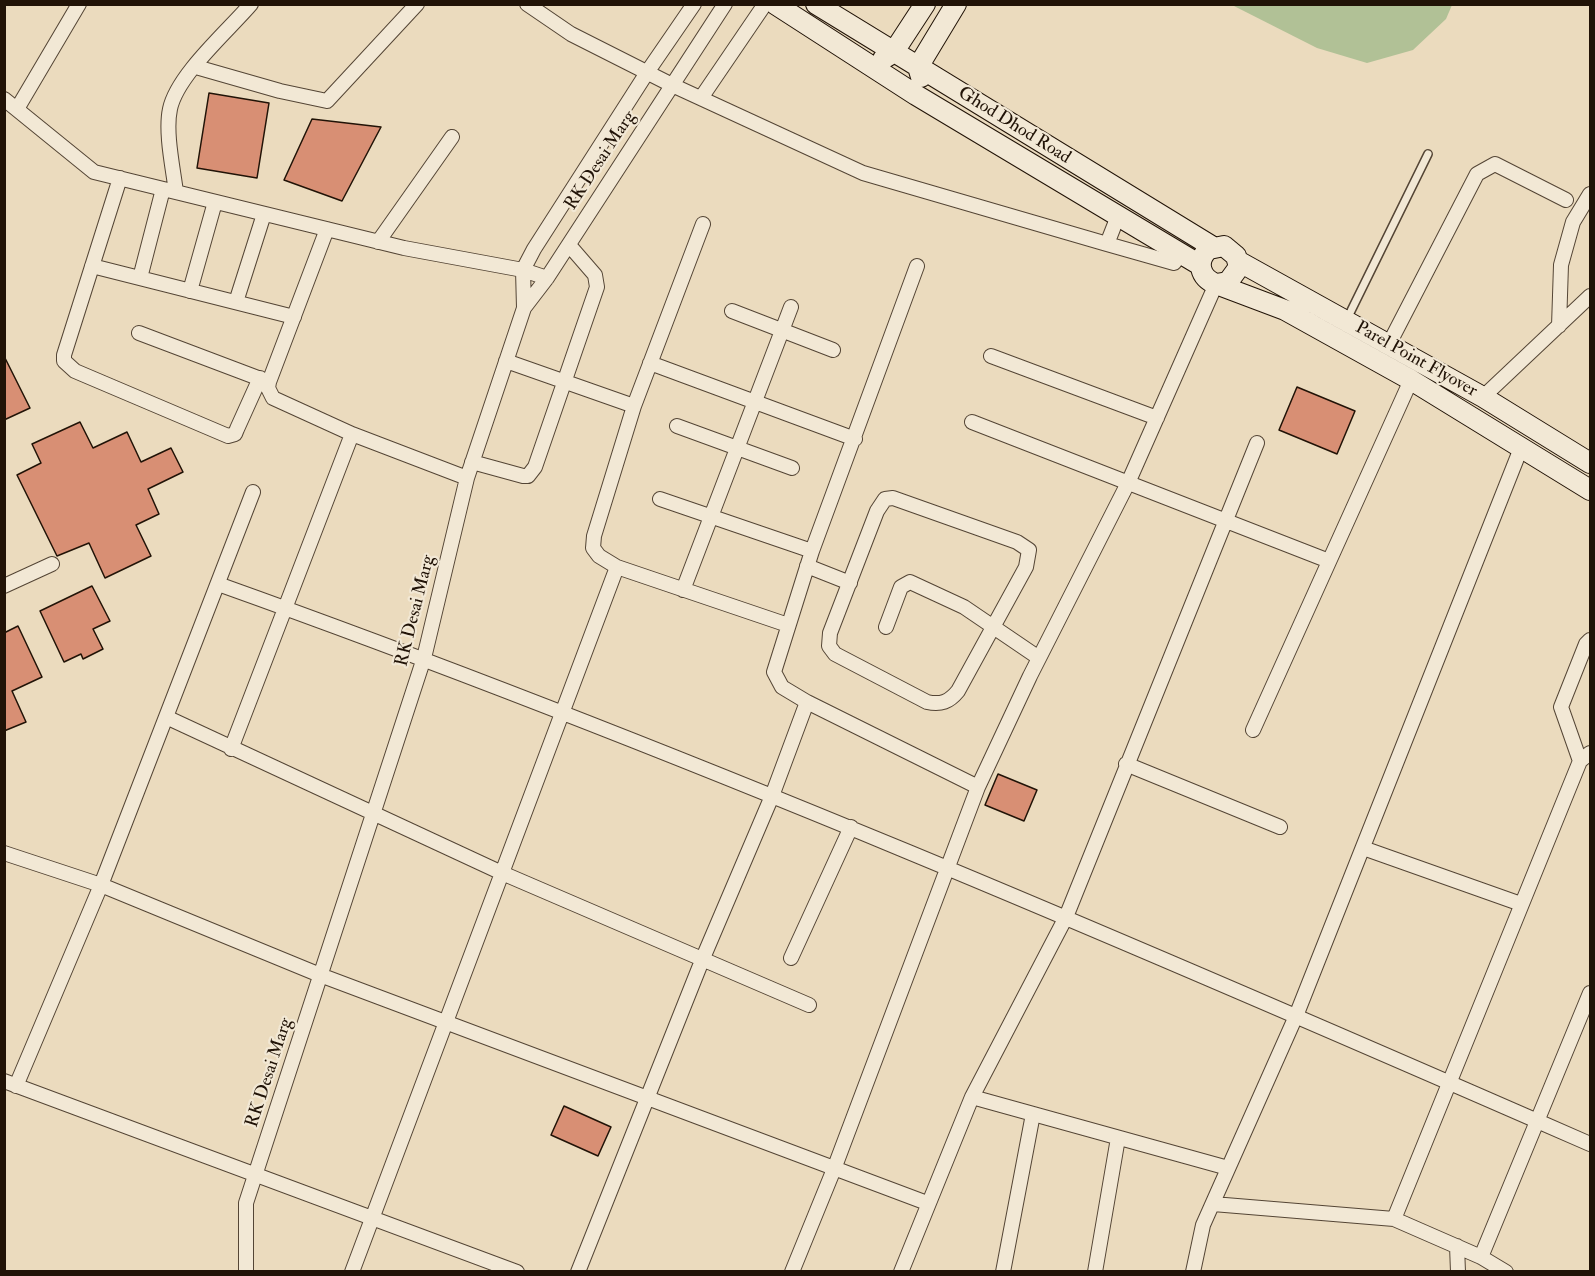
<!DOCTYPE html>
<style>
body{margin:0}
#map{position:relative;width:1595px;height:1276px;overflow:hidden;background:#ebdbbe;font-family:"IM FELL Double Pica",serif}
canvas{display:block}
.frame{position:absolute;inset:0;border:6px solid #211307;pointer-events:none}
</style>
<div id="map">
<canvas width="1595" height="1276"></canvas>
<div class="frame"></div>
</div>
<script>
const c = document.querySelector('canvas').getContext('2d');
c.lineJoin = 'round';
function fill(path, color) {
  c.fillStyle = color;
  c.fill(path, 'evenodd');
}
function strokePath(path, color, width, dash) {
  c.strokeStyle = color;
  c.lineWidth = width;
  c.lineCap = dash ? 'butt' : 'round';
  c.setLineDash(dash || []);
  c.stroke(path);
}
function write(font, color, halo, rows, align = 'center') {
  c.font = font + ' "IM FELL Double Pica",serif';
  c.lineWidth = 4.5;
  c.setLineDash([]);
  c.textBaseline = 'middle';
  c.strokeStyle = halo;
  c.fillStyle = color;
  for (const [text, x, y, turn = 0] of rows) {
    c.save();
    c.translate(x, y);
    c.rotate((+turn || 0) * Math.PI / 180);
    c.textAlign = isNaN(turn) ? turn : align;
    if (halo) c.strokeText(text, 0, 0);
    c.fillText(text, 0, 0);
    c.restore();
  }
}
const green = new Path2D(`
 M 1232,5 L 1452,5 L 1446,19 L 1413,50 L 1367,63 L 1317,48 Z`);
const building = new Path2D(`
 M 209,93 L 269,103 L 257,178 L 197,168 Z
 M 312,119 L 381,127 L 342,201 L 284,180 Z
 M 4,356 L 30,408 L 4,420 Z
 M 1297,387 L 1355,411 L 1337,454 L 1279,430 Z
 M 80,422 L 93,448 L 127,432 L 141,462 L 171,448 L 183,472 L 148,489 L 159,514 L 136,525 L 151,556 L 105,578 L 89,543 L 57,556 L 17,475 L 41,463 L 32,444 Z
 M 92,586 L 110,621 L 93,629 L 103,649 L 83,659 L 81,654 L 64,662 L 40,611 Z
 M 18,626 L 42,677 L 12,691 L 26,722 L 4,731 L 4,633 Z
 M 998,774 L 1037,790 L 1024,821 L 985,805 Z
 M 564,1106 L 611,1127 L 598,1156 L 551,1135 Z`);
const lane = new Path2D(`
 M 1347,319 L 1428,154`);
const street = new Path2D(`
 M 527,4 L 571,34 L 672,85 L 863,173 L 1107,244 L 1118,216
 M 196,67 L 280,91 L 327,101 L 417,4
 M 701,98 L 765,4
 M 4,99 L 94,172 L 404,248 L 523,270 L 547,278
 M 17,109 L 79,4
 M 120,178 L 64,355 L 64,361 L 75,371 L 228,436 L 235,434 L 237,429 L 260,378
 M 176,192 C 173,168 165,132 170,109 C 177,75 228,31 251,4
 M 703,224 L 634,406 L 594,536 L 593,548 L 599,556 L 617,567 L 788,625
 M 327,229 L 269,382 L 268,388 L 273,398 L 352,434 L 467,478
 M 378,242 L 452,137
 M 1107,244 L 1174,263 L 1181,254
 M 92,266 L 294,317
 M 917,266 L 812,551 L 774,672 L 782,687 L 807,702 L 978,787
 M 140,278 L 163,189
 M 190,291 L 215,202
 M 236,302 L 264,214
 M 524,308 L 523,270 L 534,249 L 648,71 L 694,4
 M 732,311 L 833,350
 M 1559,326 L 1561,265 L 1573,222 L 1590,194
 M 139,333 L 266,381
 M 1389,344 L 1477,174 L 1495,164 L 1566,200
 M 991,356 L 1157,418
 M 506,361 L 634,406
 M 650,363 L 855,439
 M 1483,397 L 1590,296
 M 972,422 L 1329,561
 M 677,426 L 792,468
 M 472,462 L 523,476 L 528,476 L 535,467 L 597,287 L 595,275 L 569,245
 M 893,498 L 1017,542 L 1029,550 L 1026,567 L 958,691 C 949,702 941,705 927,702 L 835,654 L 829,646 L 830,633 L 877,511 L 885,499 Z
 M 660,499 L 812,551
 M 807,566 L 850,583
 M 218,584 C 683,750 1137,946 1590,1144
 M 4,586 L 52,564
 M 683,590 L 791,307
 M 886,627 L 901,587 L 910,582 L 964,607 L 1039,658
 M 166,717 L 502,873 L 809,1005
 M 1253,730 L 1411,380
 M 231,749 L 352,434
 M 1580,761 L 1561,707 L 1586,644 L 1590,640
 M 1126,764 L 1280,827
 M 1363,848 L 1521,904
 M 4,853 L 101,885 L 320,975 L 927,1203
 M 791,958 L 851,827
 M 4,1081 L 517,1272
 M 16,1086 L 101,885 L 253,492
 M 972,1097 L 1228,1168
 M 1213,1204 L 1394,1219 L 1481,1257 L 1506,1272
 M 1394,1219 L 1580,761 L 1590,753
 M 1457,1246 L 1458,1272
 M 1481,1257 L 1590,993
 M 246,1272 L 246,1203 L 424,658 L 467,478 L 524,308 L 547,278 L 725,4
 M 352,1272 L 617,567
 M 578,1272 L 703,958 L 772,796 L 807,702
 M 792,1272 L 834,1169 L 978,787 L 1030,676 L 1128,483 L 1216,284
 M 901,1272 L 972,1097 L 1066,917 L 1257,443
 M 1003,1272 L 1033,1114
 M 1095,1272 L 1118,1138
 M 1193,1272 L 1203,1225 L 1296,1016 L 1521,448`);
const secondary = new Path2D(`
 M 775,4 L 916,95 L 1200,265
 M 816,4 L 1213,247
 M 883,59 L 893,53 L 925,4
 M 921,77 L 918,67 L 956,4
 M 1238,261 L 1483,397 L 1590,463
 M 1216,284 L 1228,282 L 1239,267 L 1236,256 L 1224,246 L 1209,249 C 1195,261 1200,278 1216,284 L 1285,310 L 1411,380 L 1590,490`);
const streetNames = [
 ["Ghod Dhod Road",1014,126,32],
 ["RK Desai Marg",601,161,-57],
 ["Parel Point Flyover",1416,360,29],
 ["RK Desai Marg",416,611,-76],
 ["RK Desai Marg",270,1073,-72]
];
fill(green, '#b1c196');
fill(building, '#d88f74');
strokePath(building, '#211307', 1.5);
strokePath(lane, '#544535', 10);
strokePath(street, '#544535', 16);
strokePath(secondary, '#211307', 22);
strokePath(lane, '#f2e8d5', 7);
strokePath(street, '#f2e8d5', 14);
strokePath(secondary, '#f2e8d5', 20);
write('18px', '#211307', '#f2e8d5', streetNames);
</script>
